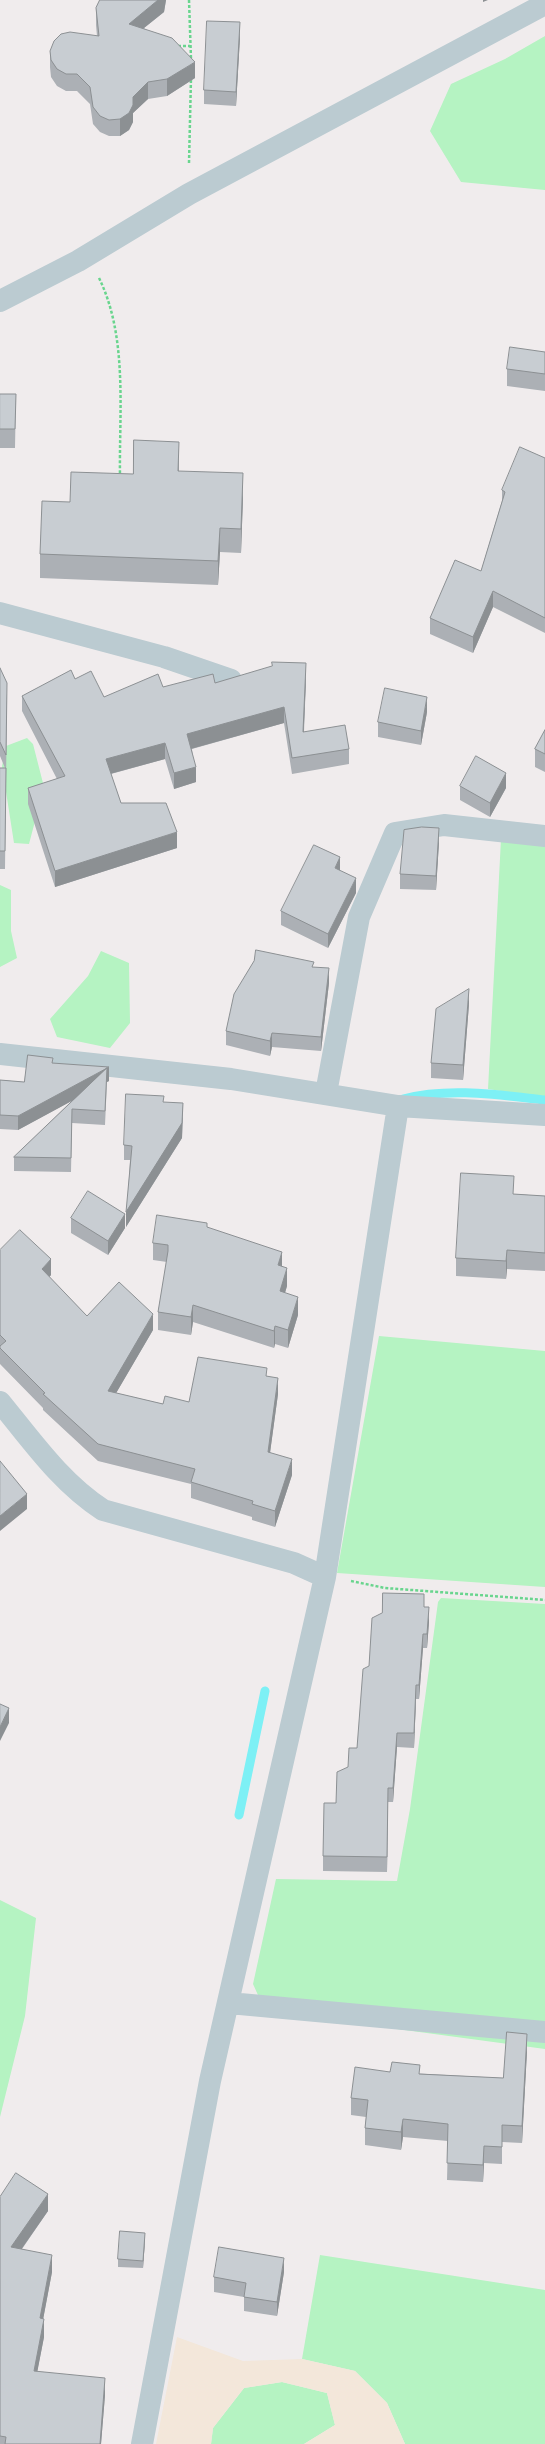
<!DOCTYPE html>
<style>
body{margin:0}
canvas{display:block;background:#f0eced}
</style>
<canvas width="545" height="2444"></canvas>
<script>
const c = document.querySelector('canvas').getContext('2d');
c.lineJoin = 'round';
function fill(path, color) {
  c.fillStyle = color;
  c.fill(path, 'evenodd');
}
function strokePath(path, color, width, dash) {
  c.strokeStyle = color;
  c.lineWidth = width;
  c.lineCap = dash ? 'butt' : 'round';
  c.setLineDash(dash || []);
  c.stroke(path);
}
const green = new Path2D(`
 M 545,36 L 545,190 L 461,182 L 430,131 L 451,84 L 505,59 Z
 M 27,738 L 33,744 L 44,787 L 29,844 L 14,843 L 2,766 L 6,746 Z
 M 501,839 L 545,844 L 545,1098 L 488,1089 Z
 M 0,885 L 11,890 L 11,931 L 17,958 L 0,967 Z
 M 101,951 L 129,963 L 130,1023 L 110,1048 L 57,1037 L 50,1019 L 88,976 Z
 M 379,1336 L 545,1351 L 545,1587 L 337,1573 Z
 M 441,1598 L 545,1604 L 545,2049 L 360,2024 L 262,2004 L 253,1984 L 276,1879 L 397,1881 L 410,1809 L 438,1602 Z
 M 0,1900 L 36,1918 L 25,2016 L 0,2117 Z
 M 320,2255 L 545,2290 L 545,2444 L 405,2444 L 387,2403 L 355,2371 L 302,2359 Z
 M 282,2382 L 327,2393 L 335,2425 L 304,2444 L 211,2444 L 213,2428 L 244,2388 Z`);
const sand = new Path2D(`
 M 177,2337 L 243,2361 L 302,2359 L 355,2371 L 387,2403 L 405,2444 L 304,2444 L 335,2425 L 327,2393 L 282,2382 L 244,2388 L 213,2428 L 211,2444 L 156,2444 Z`);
const stream = new Path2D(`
 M 403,1099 C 449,1087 499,1095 545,1100
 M 239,1815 L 265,1691`);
const path = new Path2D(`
 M 189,0 L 191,59
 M 178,46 L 190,46
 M 189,163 L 191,78
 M 99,278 C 128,337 119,412 120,476
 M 351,1581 L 385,1588 L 545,1600`);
const street = new Path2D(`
 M 0,301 L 78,261 L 189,194 L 545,4
 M 0,613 L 164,657 L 231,680
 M 0,1054 L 231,1079 L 398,1106 L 545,1115
 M 326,1093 L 359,917 L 395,833 L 444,825 L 545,836
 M 0,1402 C 32,1441 61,1483 103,1510 L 294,1563 L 325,1577 L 210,2081 L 142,2444
 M 325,1577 L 398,1106
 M 229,2003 L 545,2032`);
const wall = new Path2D(`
 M 100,0 L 166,0 L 164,12 L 144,28 L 195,78 L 167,96 L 148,99 L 133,113 L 133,122 L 129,130 L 120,136 L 109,136 L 100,132 L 93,124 L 90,104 L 77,91 L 66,91 L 57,86 L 51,77 L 50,67 L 50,51 L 97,36 L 96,25 L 96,8 Z
 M 240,37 L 236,106 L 204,104 L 204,90 Z
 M 545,352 L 545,391 L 507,386 L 507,369 Z
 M 0,394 L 16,394 L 15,448 L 0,448 Z
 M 545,458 L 545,633 L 493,607 L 473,653 L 430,634 L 430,618 L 481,571 L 502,501 L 502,490 Z
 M 179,471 L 243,497 L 241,553 L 220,552 L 218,585 L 40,578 L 40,554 L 70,502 L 133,474 Z
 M 0,668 L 7,698 L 5,869 L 0,869 L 0,768 L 5,768 L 0,756 Z
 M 75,679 L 104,697 L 163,687 L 215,683 L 306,679 L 304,732 L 349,749 L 349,764 L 292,774 L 284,723 L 192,749 L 196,782 L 174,789 L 165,759 L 111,774 L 121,803 L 177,848 L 55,887 L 28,804 L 28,788 L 57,779 L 22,711 L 22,696 Z
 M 427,712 L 421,745 L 378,737 L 378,722 Z
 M 545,730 L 545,772 L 535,767 L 535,749 Z
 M 460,786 L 506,788 L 490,817 L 460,800 Z
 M 439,842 L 436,890 L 400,889 L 400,874 Z
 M 356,893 L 328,948 L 281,925 L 281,911 Z
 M 314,967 L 329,983 L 321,1051 L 272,1047 L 270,1056 L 226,1045 L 226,1031 Z
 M 469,1004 L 463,1080 L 431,1078 L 431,1063 Z
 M 53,1063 L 109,1081 L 107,1082 L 105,1125 L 72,1123 L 71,1172 L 14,1171 L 14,1157 L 73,1100 L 18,1130 L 0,1129 L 0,1080 L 24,1082 Z
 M 164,1102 L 183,1118 L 182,1138 L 126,1227 L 130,1160 L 124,1160 L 124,1145 Z
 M 514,1194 L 545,1196 L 545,1271 L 507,1269 L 506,1279 L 456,1276 L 456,1258 Z
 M 71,1218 L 125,1228 L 108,1255 L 71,1233 Z
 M 207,1227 L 282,1267 L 287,1286 L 285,1293 L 298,1315 L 288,1348 L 275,1344 L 274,1348 L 193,1322 L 191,1335 L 158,1330 L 158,1312 L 167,1262 L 153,1260 L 153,1243 Z
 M 0,1250 L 51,1275 L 49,1277 L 87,1316 L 153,1330 L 116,1393 L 163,1404 L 189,1402 L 267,1376 L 278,1394 L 270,1452 L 292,1475 L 275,1527 L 252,1520 L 252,1517 L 191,1498 L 191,1484 L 98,1461 L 43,1410 L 43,1408 L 0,1364 Z
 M 424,1607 L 429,1622 L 427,1648 L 423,1648 L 419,1699 L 416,1699 L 414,1748 L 397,1747 L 393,1802 L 388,1802 L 387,1872 L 323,1871 L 323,1856 L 336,1803 L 348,1767 L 357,1748 L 369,1666 Z
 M 527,2051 L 522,2143 L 502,2142 L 502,2164 L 484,2163 L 483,2182 L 447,2180 L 448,2141 L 403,2137 L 401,2150 L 365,2145 L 365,2128 L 366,2117 L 351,2115 L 351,2098 L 390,2072 L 503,2078 Z
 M 0,2197 L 48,2211 L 22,2249 L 52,2272 L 43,2319 L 44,2337 L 37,2372 L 105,2395 L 101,2444 L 0,2444 Z
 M 145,2240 L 143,2268 L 118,2267 L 118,2259 Z
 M 284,2272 L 277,2316 L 244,2311 L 244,2297 L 214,2292 L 214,2277 Z`);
const shadedWall = new Path2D(`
 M 158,0 L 166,0 L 164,12 L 129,40 L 129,24 Z
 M 483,0 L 488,0 L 483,2 Z
 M 240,22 L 240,37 L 236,106 L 236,92 Z
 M 195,62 L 195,78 L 167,96 L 167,79 Z
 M 148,82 L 148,99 L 133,113 L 133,122 L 129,130 L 120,136 L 120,119 L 133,97 Z
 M 179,442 L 179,465 L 178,494 L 178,471 Z
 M 243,473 L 243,497 L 241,553 L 241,529 Z
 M 220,528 L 220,552 L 218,585 L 218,561 Z
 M 493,591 L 493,607 L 473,653 L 473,637 Z
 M 306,663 L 306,679 L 303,748 L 303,732 Z
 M 427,697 L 427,712 L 421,745 L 421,731 Z
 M 284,707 L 284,723 L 187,750 L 187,734 Z
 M 165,743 L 165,759 L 106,775 L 106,759 Z
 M 196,767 L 196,782 L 174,789 L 174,773 Z
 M 506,773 L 506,788 L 490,817 L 490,803 Z
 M 439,828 L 439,842 L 436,890 L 436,876 Z
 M 177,832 L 177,848 L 55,887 L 55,871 Z
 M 340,857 L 340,872 L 335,868 Z
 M 356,878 L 356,893 L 328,948 L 328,934 Z
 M 329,968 L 329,983 L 321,1051 L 321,1037 Z
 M 469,989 L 469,1004 L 463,1080 L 463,1065 Z
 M 272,1033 L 272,1047 L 270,1056 L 270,1041 Z
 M 109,1067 L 109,1081 L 107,1082 L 105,1125 L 107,1082 L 18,1130 L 18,1116 Z
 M 183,1103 L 182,1138 L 126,1227 L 126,1212 Z
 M 125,1214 L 125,1228 L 108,1255 L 108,1241 Z
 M 507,1250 L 507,1269 L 506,1279 L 506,1261 Z
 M 282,1252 L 282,1269 L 278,1265 Z
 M 51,1259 L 51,1275 L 42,1286 L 42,1269 Z
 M 287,1268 L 287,1286 L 280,1309 L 280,1291 Z
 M 298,1297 L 298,1315 L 288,1348 L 288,1330 Z
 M 193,1305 L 193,1322 L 191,1335 L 191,1317 Z
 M 153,1314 L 153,1330 L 108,1407 L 108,1391 Z
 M 275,1326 L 275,1344 L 274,1348 L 274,1331 Z
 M 278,1378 L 278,1394 L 268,1468 L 268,1452 Z
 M 292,1459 L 292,1475 L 275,1527 L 275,1511 Z
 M 27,1494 L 27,1509 L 0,1531 L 0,1516 Z
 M 429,1607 L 429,1622 L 427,1648 L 427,1634 Z
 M 423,1634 L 423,1648 L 419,1699 L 419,1685 Z
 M 416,1685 L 416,1699 L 414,1748 L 414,1733 Z
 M 9,1708 L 9,1723 L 0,1741 L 0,1727 Z
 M 397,1733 L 397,1747 L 393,1802 L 393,1788 Z
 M 388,1788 L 388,1802 L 387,1872 L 387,1857 Z
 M 527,2034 L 527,2051 L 522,2143 L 522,2126 Z
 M 403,2119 L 403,2137 L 401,2150 L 401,2132 Z
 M 484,2146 L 484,2163 L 483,2182 L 483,2165 Z
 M 48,2194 L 48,2211 L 11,2264 L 11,2247 Z
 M 145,2233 L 145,2240 L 143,2268 L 143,2261 Z
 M 52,2255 L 52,2272 L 40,2336 L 40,2318 Z
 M 284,2258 L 284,2272 L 277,2316 L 277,2302 Z
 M 44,2319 L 44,2337 L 34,2389 L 34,2371 Z
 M 105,2378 L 105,2395 L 101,2444 L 100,2444 Z`);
const building = new Path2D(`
 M 100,0 L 158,0 L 129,24 L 172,38 L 195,62 L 167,79 L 148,82 L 133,97 L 133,105 L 129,113 L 120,119 L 109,120 L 100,116 L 93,107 L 90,87 L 77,74 L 66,74 L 57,69 L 51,60 L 50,51 L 54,41 L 61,34 L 70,32 L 99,36 L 96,8 Z
 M 207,21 L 240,22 L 236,92 L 204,90 Z
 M 510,347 L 545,352 L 545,374 L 507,369 Z
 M 0,394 L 16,394 L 15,429 L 0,429 Z
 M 134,440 L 179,442 L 178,471 L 243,473 L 241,529 L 220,528 L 218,561 L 40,554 L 42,501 L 70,502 L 71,472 L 133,474 Z
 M 520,447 L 545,458 L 545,618 L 493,591 L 473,637 L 430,618 L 455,560 L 481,571 L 505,492 L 502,490 Z
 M 272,662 L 306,663 L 303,732 L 345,725 L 349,749 L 292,758 L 284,707 L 187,734 L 196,767 L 174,773 L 165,743 L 106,759 L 121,803 L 166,803 L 177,832 L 55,871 L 28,788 L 65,776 L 22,696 L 71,670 L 75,679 L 91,671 L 104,697 L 158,674 L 163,687 L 213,674 L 215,683 L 272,666 Z
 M 0,668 L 7,683 L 6,755 L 0,742 Z
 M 385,688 L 427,697 L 421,731 L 378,722 Z
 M 545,730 L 545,754 L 535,749 Z
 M 476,756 L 506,773 L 490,803 L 460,786 Z
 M 0,768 L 6,768 L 5,851 L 0,851 Z
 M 422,827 L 439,828 L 436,876 L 400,874 L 404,830 Z
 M 314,845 L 340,857 L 335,868 L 356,878 L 328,934 L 281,911 Z
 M 256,950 L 314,962 L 312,967 L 329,968 L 321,1037 L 272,1033 L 270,1041 L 226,1031 L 234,994 L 254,961 Z
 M 469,989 L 463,1065 L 431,1063 L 436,1009 Z
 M 28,1055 L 53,1058 L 52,1063 L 109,1067 L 18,1116 L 0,1115 L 0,1080 L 24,1082 Z
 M 107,1068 L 105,1111 L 72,1109 L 71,1158 L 14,1157 Z
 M 126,1094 L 164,1096 L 163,1102 L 183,1103 L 182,1123 L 126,1212 L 132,1146 L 124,1145 Z
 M 461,1173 L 514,1176 L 513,1194 L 545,1196 L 545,1253 L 507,1250 L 506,1261 L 456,1258 Z
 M 88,1191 L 125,1214 L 108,1241 L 71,1218 Z
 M 157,1215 L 207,1223 L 207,1227 L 282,1252 L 278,1265 L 287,1268 L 280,1291 L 298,1297 L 288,1330 L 275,1326 L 274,1331 L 193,1305 L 191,1317 L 158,1312 L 168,1251 L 168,1245 L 153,1243 Z
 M 20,1230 L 51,1259 L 42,1269 L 87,1316 L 119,1282 L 153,1314 L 108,1391 L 163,1404 L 165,1396 L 189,1402 L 198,1357 L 267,1368 L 266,1376 L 278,1378 L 268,1452 L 292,1459 L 275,1511 L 252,1504 L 253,1501 L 191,1482 L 195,1469 L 98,1444 L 43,1394 L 45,1393 L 0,1348 L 0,1346 L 6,1341 L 0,1335 L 0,1250 Z
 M 0,1461 L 27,1494 L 0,1516 Z
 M 383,1593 L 424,1594 L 424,1607 L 429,1607 L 427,1634 L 423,1634 L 419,1685 L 416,1685 L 414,1733 L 397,1733 L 393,1788 L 388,1788 L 387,1857 L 323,1856 L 324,1803 L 336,1803 L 337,1772 L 348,1767 L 349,1748 L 357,1748 L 363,1669 L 369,1666 L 372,1618 L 382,1613 Z
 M 0,1704 L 9,1708 L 0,1727 Z
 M 507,2032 L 527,2034 L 522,2126 L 502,2125 L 502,2147 L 484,2146 L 483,2165 L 447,2163 L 448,2124 L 403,2119 L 401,2132 L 365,2128 L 368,2100 L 351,2098 L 355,2067 L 390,2072 L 392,2062 L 420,2065 L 419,2074 L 503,2078 Z
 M 16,2173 L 48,2194 L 11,2247 L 52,2255 L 40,2318 L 44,2319 L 34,2371 L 105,2378 L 100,2444 L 5,2444 L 6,2437 L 0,2436 L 0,2197 Z
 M 120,2231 L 145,2233 L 143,2261 L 118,2259 Z
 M 219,2247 L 284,2258 L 277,2302 L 244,2297 L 246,2283 L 214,2277 Z`);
fill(green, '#b5f3c2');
fill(sand, '#f3e7da');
strokePath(stream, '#7df0f5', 9);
strokePath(path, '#69d58e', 2.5, [3, 2]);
strokePath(street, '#bbcbd1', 22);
fill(wall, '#acb0b5');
fill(shadedWall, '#8c9093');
fill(building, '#c8cdd2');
strokePath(building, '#8c9093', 1);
</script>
